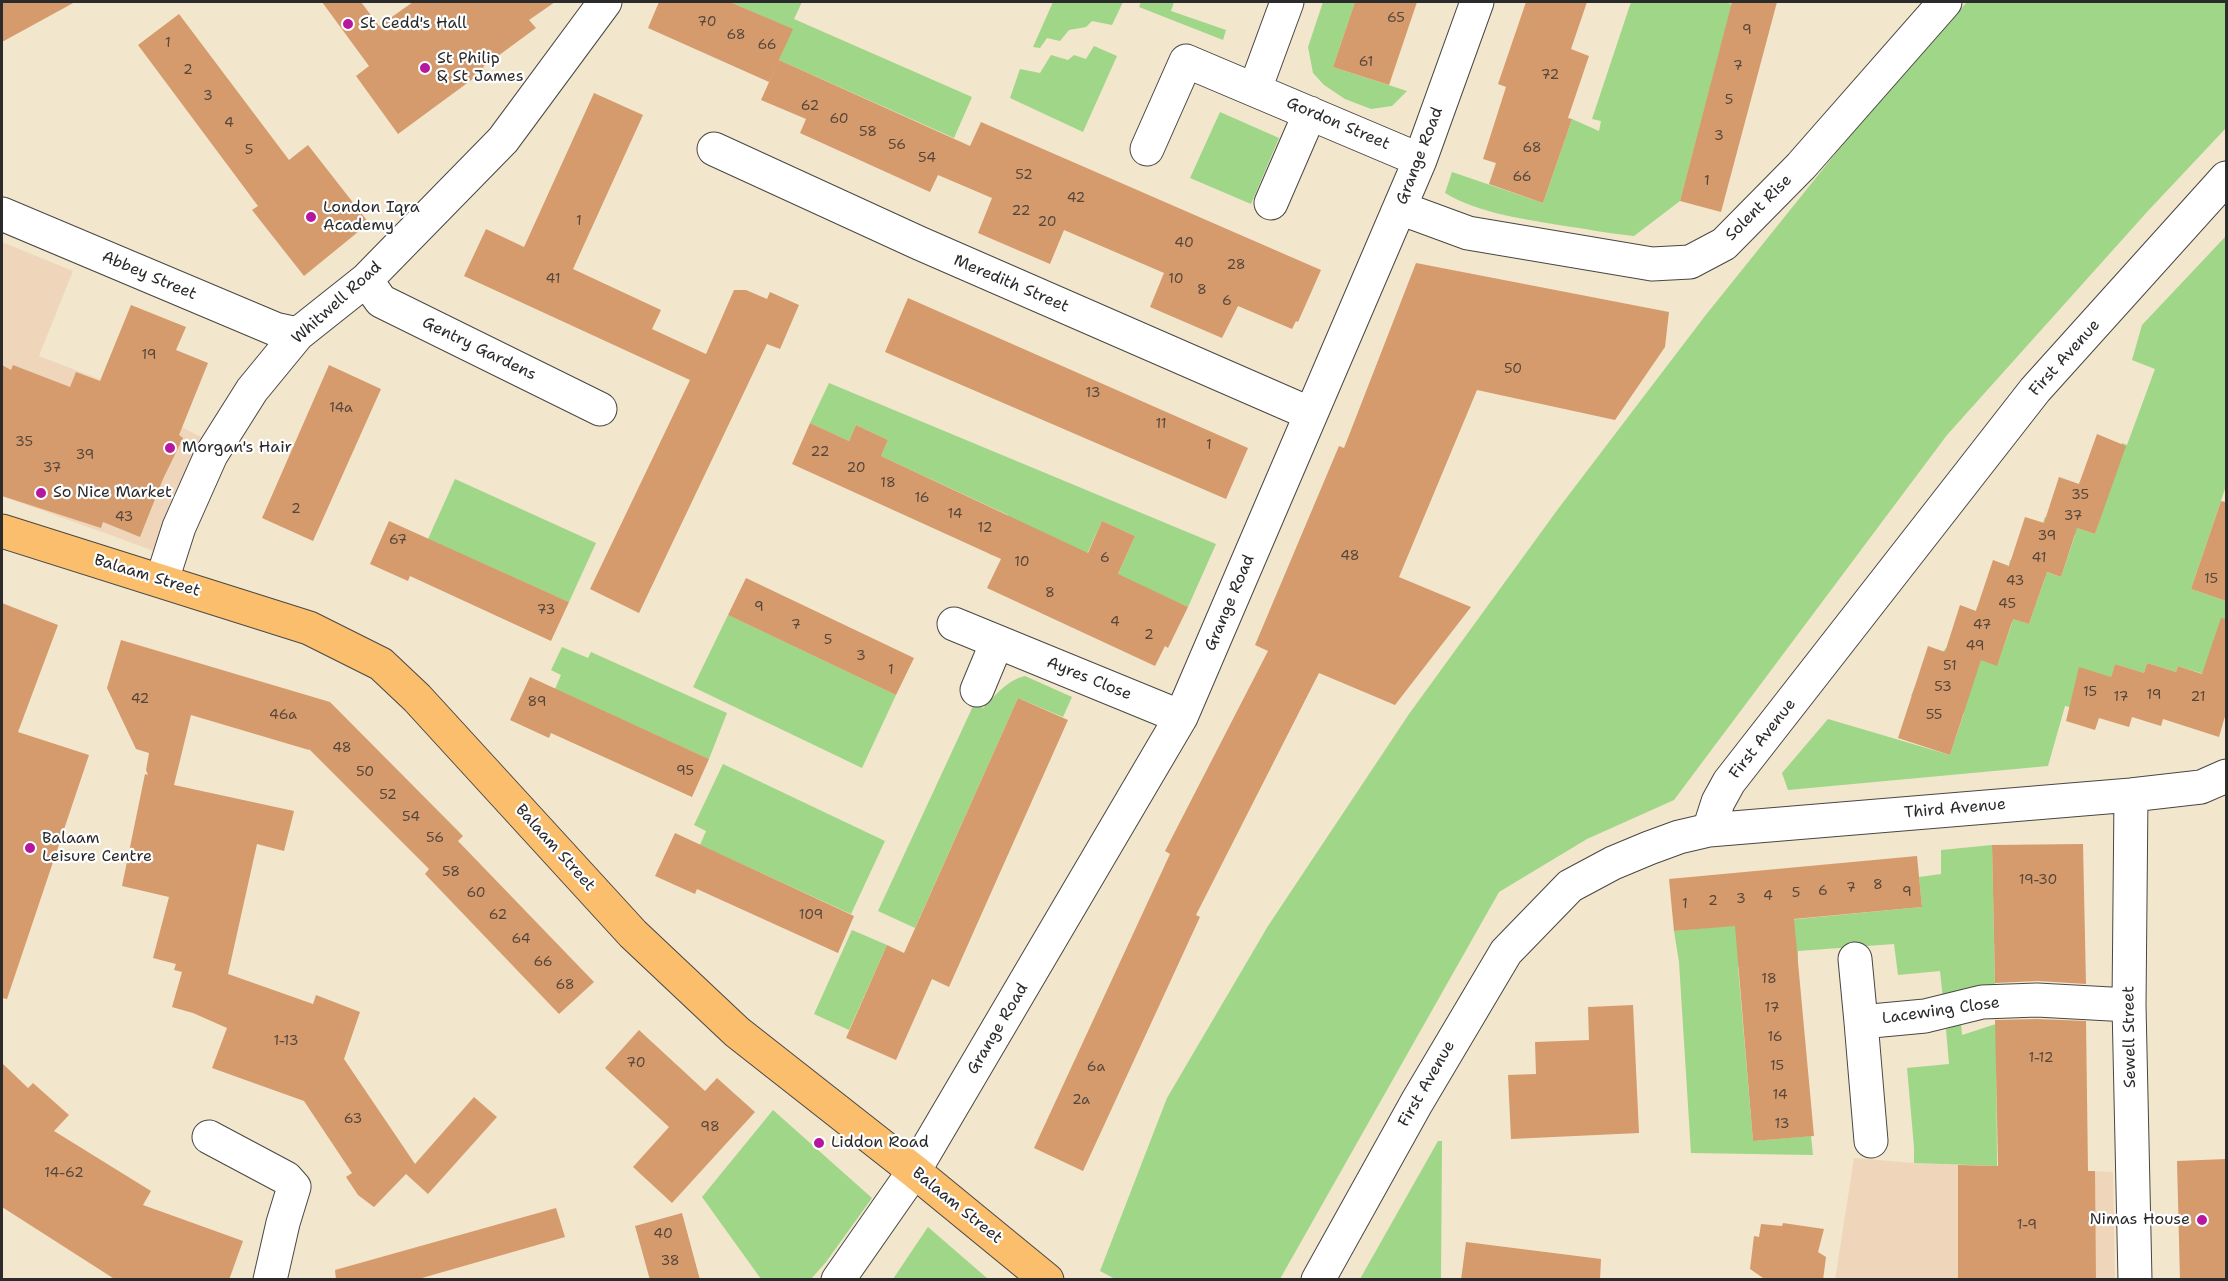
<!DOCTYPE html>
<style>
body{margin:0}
#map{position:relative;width:2228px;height:1281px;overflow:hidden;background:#f2e6cd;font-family:"Shantell Sans",sans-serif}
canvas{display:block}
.frame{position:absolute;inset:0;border:3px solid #2b2b2b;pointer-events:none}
</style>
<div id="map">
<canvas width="2228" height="1281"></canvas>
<div class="frame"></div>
</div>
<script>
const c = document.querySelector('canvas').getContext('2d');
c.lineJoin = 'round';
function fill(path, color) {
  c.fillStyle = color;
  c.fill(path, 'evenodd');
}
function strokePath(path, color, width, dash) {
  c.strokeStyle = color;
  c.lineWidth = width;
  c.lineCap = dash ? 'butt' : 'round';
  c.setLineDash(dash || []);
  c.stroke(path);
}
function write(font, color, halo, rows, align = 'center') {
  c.font = font + ' "Shantell Sans",sans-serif';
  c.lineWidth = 4.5;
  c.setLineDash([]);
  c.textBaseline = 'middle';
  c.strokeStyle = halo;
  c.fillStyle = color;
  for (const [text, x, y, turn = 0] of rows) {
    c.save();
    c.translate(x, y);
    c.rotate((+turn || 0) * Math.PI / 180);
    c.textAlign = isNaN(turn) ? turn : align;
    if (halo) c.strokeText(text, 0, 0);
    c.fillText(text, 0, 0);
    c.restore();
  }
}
const built = new Path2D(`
 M 2,242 L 73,271 L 39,356 L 122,388 L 151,411 L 201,437 L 160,553 L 2,496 Z
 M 1854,1158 L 1914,1163 L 2113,1172 L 2115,1279 L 1835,1280 Z`);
const green = new Path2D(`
 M 730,2 L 802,2 L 794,19 L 972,97 L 954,138 L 779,60 L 792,29 Z
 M 1053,2 L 1123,2 L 1112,25 L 1092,21 L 1086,27 L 1069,30 L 1060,41 L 1047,38 L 1040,48 L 1033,47 Z
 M 1141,2 L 1174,2 L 1171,11 L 1226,30 L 1223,40 L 1139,7 Z
 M 1323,2 L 1355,2 L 1333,67 L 1407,91 L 1392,106 L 1371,109 L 1345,99 L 1324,85 L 1313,73 L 1308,47 Z
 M 1631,2 L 1728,2 L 1728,3 L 1732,4 L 1680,201 L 1634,236 C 1611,234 1588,229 1565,226 C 1525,219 1480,214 1445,193 L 1452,172 L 1543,203 L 1572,119 L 1599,131 L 1601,121 L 1592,119 Z
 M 1967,2 L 2226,2 L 2226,128 L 2147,212 L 1947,435 L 1674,800 L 1587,839 L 1499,892 L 1280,1279 L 1117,1280 L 1100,1271 L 1167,1098 L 1268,926 L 1409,714 L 1558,509 L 1705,316 L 1880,98 Z
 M 1094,46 L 1117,56 L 1083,132 L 1010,98 L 1020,69 L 1040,73 L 1051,55 L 1068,60 L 1074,55 L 1086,59 Z
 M 1220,112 L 1279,138 L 1251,204 L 1190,178 Z
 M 2226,236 L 2226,486 L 2191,589 L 2226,601 L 2226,681 L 2178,666 L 2176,672 L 2147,663 L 2144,673 L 2115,664 L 2111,677 L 2070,707 L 2065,706 L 2048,766 L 1788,790 L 1782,773 L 1828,719 L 1950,755 L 1964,713 L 1911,696 L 1914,689 L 1946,648 L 1997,665 L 2012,623 L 1976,611 L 1977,607 L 2029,624 L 2045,578 L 2009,565 L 2010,560 L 2061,577 L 2075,535 L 2043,523 L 2045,517 L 2095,534 L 2108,494 L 2079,483 L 2081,480 L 2105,488 L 2122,443 L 2127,445 L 2155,369 L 2132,360 L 2142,325 Z
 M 829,383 L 1216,544 L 1188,607 L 1150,590 L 1115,581 L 1135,536 L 1102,521 L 1075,580 L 989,554 L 1008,515 L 881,456 L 888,440 L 856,425 L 849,441 L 810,423 Z
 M 455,479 L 596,543 L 569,602 L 428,539 Z
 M 728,615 L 896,695 L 862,768 L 693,687 Z
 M 562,647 L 588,658 L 591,652 L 727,713 L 709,759 L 555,689 L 561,675 L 551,670 Z
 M 1025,676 L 1072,697 L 1063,717 L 1018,698 L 915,928 L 878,911 L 974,704 L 983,708 C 995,696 1007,680 1025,676 Z
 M 723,764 L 885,841 L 851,914 L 700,845 L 706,831 L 694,825 Z
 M 1992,845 L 1995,986 L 1943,999 L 1940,971 L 1898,975 L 1894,944 L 1798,951 L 1798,962 L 1738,967 L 1753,1141 L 1811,1136 L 1813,1155 L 1691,1153 L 1679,962 L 1674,931 L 1922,907 L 1919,877 L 1941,874 L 1941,850 Z
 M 852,930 L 887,945 L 849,1030 L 814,1014 Z
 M 1961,1024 L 1962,1035 L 1996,1024 L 1997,1166 L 1914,1163 L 1914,1147 L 1907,1068 L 1949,1064 L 1946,1029 Z
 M 773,1110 L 872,1198 L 826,1262 L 811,1279 L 761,1279 L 702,1197 Z
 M 1438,1141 L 1442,1141 L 1441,1279 L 1360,1279 Z
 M 928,1227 L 988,1279 L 893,1279 Z`);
const building = new Path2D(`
 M 2,2 L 75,2 L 2,42 Z
 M 322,2 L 361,2 L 379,26 L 413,2 L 555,2 L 529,20 L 536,28 L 483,67 L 485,70 L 398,134 L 356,76 L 369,66 Z
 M 659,2 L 730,2 L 793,29 L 769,82 L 648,28 Z
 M 1355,2 L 1417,2 L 1389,85 L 1333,67 Z
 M 1526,2 L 1587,2 L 1571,49 L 1589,56 L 1568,118 L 1572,119 L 1543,203 L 1489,184 L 1496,163 L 1483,159 L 1506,87 L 1498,84 Z
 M 1732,2 L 1777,2 L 1721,212 L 1680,201 Z
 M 179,14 L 289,160 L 308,145 L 369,223 L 304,276 L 252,210 L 258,206 L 138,45 Z
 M 779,60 L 970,146 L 981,122 L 1321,270 L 1298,322 L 1296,321 L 1292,329 L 1238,306 L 1222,338 L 1150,307 L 1164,273 L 1064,230 L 1050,264 L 978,233 L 992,198 L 938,175 L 930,192 L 800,133 L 806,119 L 761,100 Z
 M 594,93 L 643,115 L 573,269 L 661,310 L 652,329 L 706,354 L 734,290 L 746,290 L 767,299 L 770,292 L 799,305 L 780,349 L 767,344 L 639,613 L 590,589 L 690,380 L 464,276 L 486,229 L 524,247 Z
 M 1416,263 L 1669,312 L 1665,347 L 1615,420 L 1477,390 L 1399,577 L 1471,607 L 1395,705 L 1319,673 L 1196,915 L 1200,917 L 1083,1171 L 1034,1148 L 1170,854 L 1165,851 L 1268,651 L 1255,645 L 1339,446 L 1344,448 Z
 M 908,298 L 1248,448 L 1226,499 L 885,352 Z
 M 131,305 L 186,327 L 176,350 L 208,363 L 179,435 L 183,438 L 163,479 L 140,537 L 103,522 L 101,528 L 2,496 L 2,365 L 11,370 L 13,365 L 70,387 L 76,372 L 100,381 Z
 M 329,365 L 381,389 L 313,541 L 262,518 Z
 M 810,423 L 849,441 L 856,425 L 888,440 L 881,456 L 1088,553 L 1102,521 L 1135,536 L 1118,574 L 1188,607 L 1168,648 L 1165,646 L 1155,666 L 987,588 L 1001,559 L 792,464 Z
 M 2097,434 L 2126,446 L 2095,534 L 2077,528 L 2061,577 L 2047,572 L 2029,624 L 2013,619 L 1997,666 L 1981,660 L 1950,755 L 1898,738 L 1928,646 L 1945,652 L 1960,605 L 1976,611 L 1993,560 L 2009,566 L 2025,517 L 2044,523 L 2059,477 L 2079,484 Z
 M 2221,501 L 2226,502 L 2226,601 L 2191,589 Z
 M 389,521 L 569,602 L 551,641 L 410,576 L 408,581 L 370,564 Z
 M 746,578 L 914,658 L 896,695 L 728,615 Z
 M 2,603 L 58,625 L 18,732 L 89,755 L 7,999 L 2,998 Z
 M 2221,618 L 2226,619 L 2226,713 L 2219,737 L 2163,719 L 2161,726 L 2132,717 L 2129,727 L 2099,718 L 2095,730 L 2066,721 L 2079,667 L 2111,677 L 2115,664 L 2144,673 L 2147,663 L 2176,672 L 2178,666 L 2202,674 Z
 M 121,640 L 330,702 L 463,836 L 458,841 L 594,982 L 559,1014 L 425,874 L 429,869 L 309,749 L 309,750 L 191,715 L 174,785 L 294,811 L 284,851 L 257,844 L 228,974 L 313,1004 L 316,995 L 360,1012 L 344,1059 L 415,1164 L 474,1097 L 497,1117 L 428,1194 L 406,1174 L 374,1207 L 358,1195 L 346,1177 L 352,1173 L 304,1101 L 212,1068 L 227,1028 L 193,1013 L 172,1007 L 182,972 L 174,970 L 176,964 L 153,958 L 169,897 L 122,886 L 145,774 L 148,775 L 146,770 L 149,753 L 136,749 L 107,688 Z
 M 530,677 L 709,759 L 692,797 L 551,733 L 549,738 L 510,720 Z
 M 1018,698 L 1068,720 L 949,987 L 932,979 L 896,1060 L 846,1038 L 887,945 L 904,953 Z
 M 675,833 L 854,916 L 838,953 L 697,889 L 695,894 L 655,876 Z
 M 2083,844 L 2086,984 L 2038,981 L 1995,983 L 1992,845 Z
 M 1917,856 L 1922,907 L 1794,919 L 1814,1136 L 1753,1141 L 1735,926 L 1674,931 L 1669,879 Z
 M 1633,1005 L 1639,1133 L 1511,1139 L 1508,1075 L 1536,1074 L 1535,1042 L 1589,1040 L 1588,1007 Z
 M 2037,1019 L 2086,1021 L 2088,1171 L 2095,1171 L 2096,1280 L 1958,1280 L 1958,1165 L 1998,1166 L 1995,1020 Z
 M 639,1030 L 705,1091 L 717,1078 L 755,1112 L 672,1203 L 633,1167 L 669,1127 L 605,1068 Z
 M 2,1063 L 28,1088 L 33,1083 L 69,1115 L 54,1131 L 151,1191 L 143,1205 L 243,1241 L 229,1280 L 116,1280 L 2,1207 Z
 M 2226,1159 L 2226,1280 L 2180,1280 L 2177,1161 Z
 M 556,1208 L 565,1237 L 415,1280 L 336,1280 L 335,1270 Z
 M 682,1213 L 700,1280 L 650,1280 L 635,1226 Z
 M 1783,1223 L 1824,1229 L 1818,1252 L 1826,1257 L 1823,1280 L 1766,1280 L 1750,1269 L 1754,1236 L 1759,1237 L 1761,1224 L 1782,1226 Z
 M 1466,1242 L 1601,1259 L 1600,1280 L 1461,1280 Z`);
const minor = new Path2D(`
 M 1255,89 L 1287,2
 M 714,149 L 919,243 L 1311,414
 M 1147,149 L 1186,61 L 1420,160
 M 1271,203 L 1310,113
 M 1400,208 L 1468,233 L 1652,264 L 1690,262 L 1724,244 L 1801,166 L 1945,2
 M 2,214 L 275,329 L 298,334
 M 366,280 L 381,301 L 600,409
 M 162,580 L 179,527 L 211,455 L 252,390 L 298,334 L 366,280 L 503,140 L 605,2
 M 954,624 L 1181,717
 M 977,690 L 997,642
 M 2131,795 L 2129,1005 L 2135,1280
 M 1709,830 L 2131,795 L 2201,787 L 2226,776
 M 1855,959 L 1861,1022
 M 209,1137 L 286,1178 L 294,1187 L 283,1223 L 270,1280
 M 1871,1141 L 1861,1022 L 1925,1016 L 1982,1002 L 2037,1000 L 2129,1005
 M 838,1280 L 914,1171 L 1181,717 L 1420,160 L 1477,2
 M 1318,1280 L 1417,1102 L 1506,952 L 1570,886 L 1613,863 L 1649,848 L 1679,837 L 1709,830 L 1718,802 L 1729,782 L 2035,390 L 2226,178`);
const major = new Path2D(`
 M 2,531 L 309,628 L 381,664 L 417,698 L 633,934 L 737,1032 L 914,1171 L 1047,1280`);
const markers = [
 [348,24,6,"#b5179e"],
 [425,68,6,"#b5179e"],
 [311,217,6,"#b5179e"],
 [170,448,6,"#b5179e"],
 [41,493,6,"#b5179e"],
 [30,848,6,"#b5179e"],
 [819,1143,6,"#b5179e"],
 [2202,1220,6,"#b5179e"]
];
const numberNames = [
 ["65",1396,18],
 ["70",707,22],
 ["9",1747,30],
 ["68",736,35],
 ["1",168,43],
 ["66",767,45],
 ["61",1366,62],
 ["7",1738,66],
 ["2",188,70],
 ["72",1550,75],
 ["3",208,96],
 ["5",1729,100],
 ["62",810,106],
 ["60",839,119],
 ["4",229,123],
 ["58",868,132],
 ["3",1719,136],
 ["56",897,145],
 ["68",1532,148],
 ["5",249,150],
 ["54",927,158],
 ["52",1024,175],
 ["66",1522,177],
 ["1",1707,181],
 ["42",1076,198],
 ["22",1021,211],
 ["1",579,221],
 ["20",1047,222],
 ["40",1184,243],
 ["28",1236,265],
 ["41",553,279],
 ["10",1176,279],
 ["8",1202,290],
 ["6",1227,301],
 ["19",149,355],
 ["50",1513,369],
 ["13",1093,393],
 ["14a",341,408],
 ["11",1161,424],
 ["35",24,442],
 ["1",1209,445],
 ["22",820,452],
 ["39",85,455],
 ["37",52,468],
 ["20",856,468],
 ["18",888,483],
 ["35",2080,495],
 ["16",922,498],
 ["2",296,509],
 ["14",955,514],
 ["37",2073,516],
 ["43",124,517],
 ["12",985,528],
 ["39",2047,536],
 ["67",398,540],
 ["48",1350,556],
 ["6",1105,558],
 ["41",2039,558],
 ["10",1022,562],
 ["15",2211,579],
 ["43",2015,581],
 ["8",1050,593],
 ["45",2007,604],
 ["9",759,607],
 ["73",546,610],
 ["4",1115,622],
 ["7",796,625],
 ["47",1982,625],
 ["2",1149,635],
 ["5",828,640],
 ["49",1975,646],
 ["3",861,656],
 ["51",1950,666],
 ["1",891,670],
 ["53",1943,687],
 ["15",2090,692],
 ["19",2154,695],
 ["17",2121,697],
 ["21",2198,697],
 ["42",140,699],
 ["89",537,702],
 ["46a",283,715],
 ["55",1934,715],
 ["48",342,748],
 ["95",685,771],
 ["50",365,772],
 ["52",388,795],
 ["54",411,817],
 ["56",435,838],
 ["58",451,872],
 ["19-30",2038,880],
 ["8",1878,885],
 ["7",1851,888],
 ["6",1823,891],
 ["9",1907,892],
 ["60",476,893],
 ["5",1796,893],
 ["4",1768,896],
 ["3",1741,899],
 ["2",1713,901],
 ["1",1685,904],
 ["62",498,915],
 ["109",811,915],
 ["64",521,939],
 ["66",543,962],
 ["18",1769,979],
 ["68",565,985],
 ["17",1772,1008],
 ["16",1775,1037],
 ["1-13",286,1041],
 ["1-12",2041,1058],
 ["70",636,1063],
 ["15",1777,1066],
 ["6a",1096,1067],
 ["14",1780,1095],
 ["2a",1081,1100],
 ["63",353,1119],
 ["13",1782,1124],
 ["98",710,1127],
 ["14-62",64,1173],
 ["1-9",2027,1225],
 ["40",663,1234],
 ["38",670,1261]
];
const poiNames = [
 ["St Cedd's Hall",360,24],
 ["St Philip",437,59],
 ["& St James",437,77],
 ["London Iqra",323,208],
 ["Academy",323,226],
 ["Morgan's Hair",182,448],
 ["So Nice Market",53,493],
 ["Balaam",42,839],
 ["Leisure Centre",42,857],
 ["Liddon Road",831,1143],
 ["Nimas House",2190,1220,"right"]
];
const streetNames = [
 ["Gordon Street",1338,124,23],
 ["Grange Road",1420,156,-69],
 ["Solent Rise",1759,208,-45],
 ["Abbey Street",149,276,23],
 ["Meredith Street",1011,284,23],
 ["Whitwell Road",337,303,-42],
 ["Gentry Gardens",479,349,26],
 ["First Avenue",2065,358,-48],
 ["Balaam Street",147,576,17],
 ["Grange Road",1230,603,-67],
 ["Ayres Close",1089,679,22],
 ["First Avenue",1763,739,-52],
 ["Third Avenue",1955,809,-5],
 ["Balaam Street",555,848,48],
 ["Lacewing Close",1941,1011,-8],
 ["Grange Road",998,1029,-59],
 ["Sewell Street",2130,1037,-91],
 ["First Avenue",1427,1084,-60],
 ["Balaam Street",957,1206,39]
];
fill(built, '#efd6bb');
fill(green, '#9fd688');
fill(building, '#d59b6d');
strokePath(minor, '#494743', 35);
strokePath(major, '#494743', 35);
strokePath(minor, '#fff', 33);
strokePath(major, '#fabe6d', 33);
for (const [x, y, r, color] of markers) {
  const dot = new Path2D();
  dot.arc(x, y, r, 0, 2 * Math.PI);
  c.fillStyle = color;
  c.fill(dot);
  strokePath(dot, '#fff', 2);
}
write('14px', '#56473c', null, numberNames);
write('16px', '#2b2b2b', '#fff', poiNames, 'left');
write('16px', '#2b2b2b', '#fff', streetNames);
</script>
